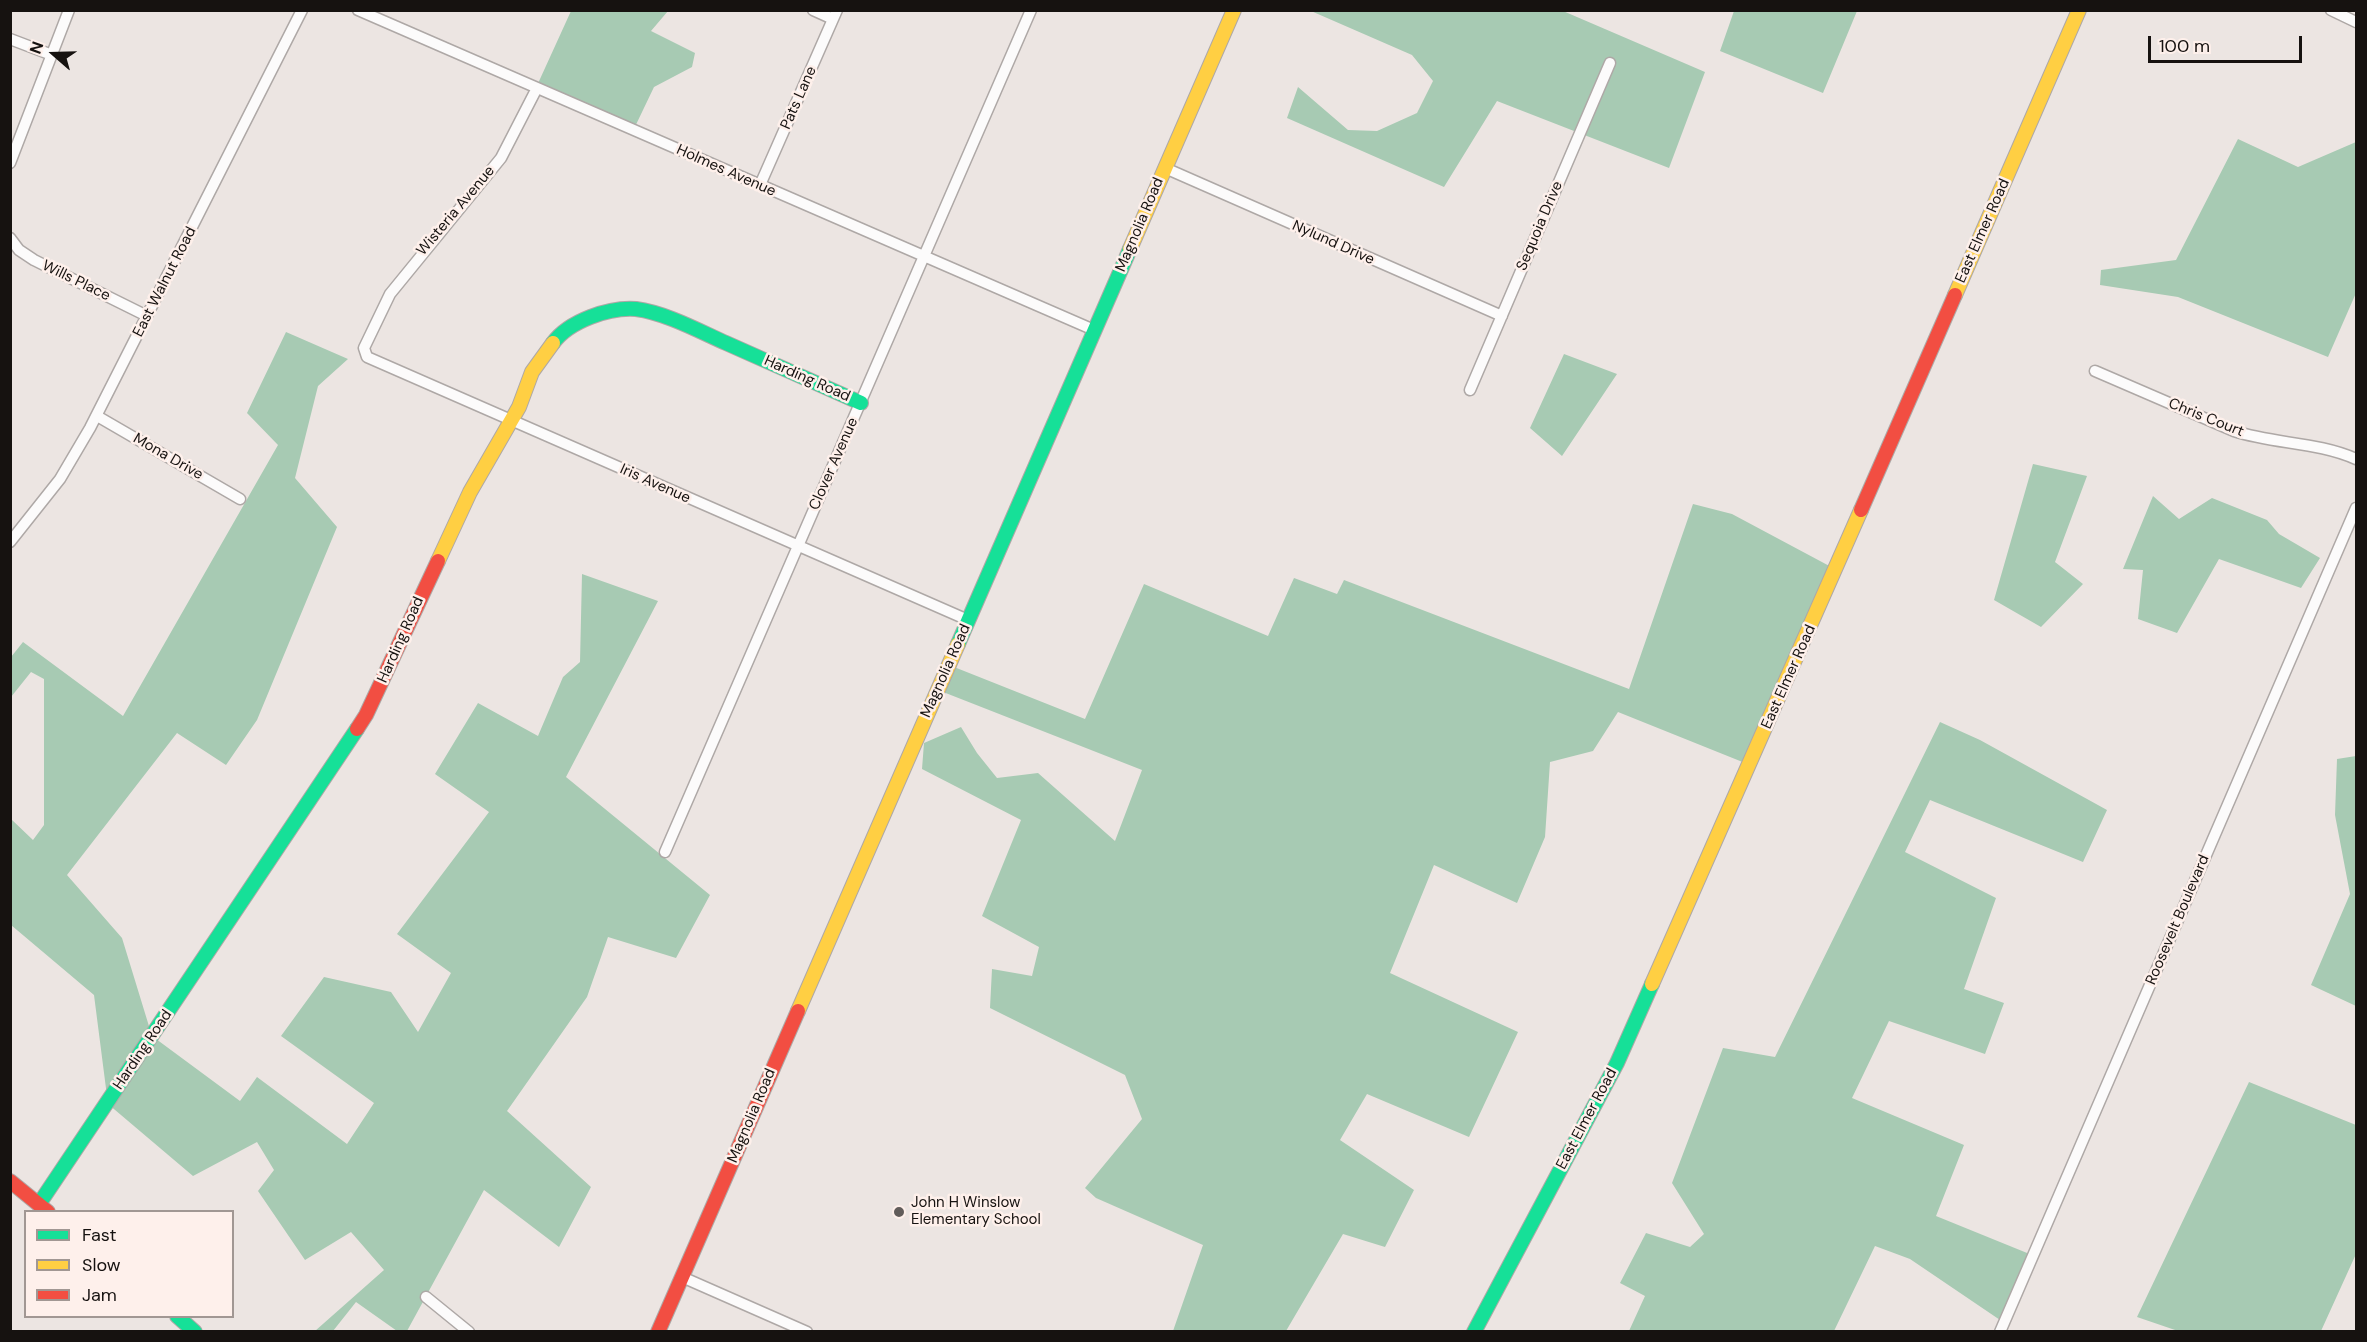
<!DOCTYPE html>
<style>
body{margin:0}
#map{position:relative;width:2367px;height:1342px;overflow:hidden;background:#ece5e2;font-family:"DM Sans",sans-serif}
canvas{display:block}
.frame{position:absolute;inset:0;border:12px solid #161210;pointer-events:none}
.legend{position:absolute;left:24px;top:1210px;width:210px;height:108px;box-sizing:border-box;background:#fef0eb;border:2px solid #a19793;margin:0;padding:8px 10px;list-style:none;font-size:18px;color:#161210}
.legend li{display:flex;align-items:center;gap:12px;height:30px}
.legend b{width:30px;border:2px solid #a19793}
.north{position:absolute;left:24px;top:24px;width:60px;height:60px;-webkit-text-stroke:4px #fef0eb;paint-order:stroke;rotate:290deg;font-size:16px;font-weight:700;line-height:24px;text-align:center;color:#161210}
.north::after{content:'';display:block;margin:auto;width:21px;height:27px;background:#161210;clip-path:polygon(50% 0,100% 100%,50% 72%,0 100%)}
.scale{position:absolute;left:2148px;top:36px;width:154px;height:27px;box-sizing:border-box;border:3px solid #161210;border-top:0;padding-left:8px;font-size:18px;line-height:21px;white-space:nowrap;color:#161210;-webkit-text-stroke:4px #fef0eb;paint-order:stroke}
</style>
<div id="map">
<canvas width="2367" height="1342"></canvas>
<div class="frame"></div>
<ul class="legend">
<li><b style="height:8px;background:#16e098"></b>Fast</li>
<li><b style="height:8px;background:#ffcf43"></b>Slow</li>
<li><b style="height:8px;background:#f24e42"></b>Jam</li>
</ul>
<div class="north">N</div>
<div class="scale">100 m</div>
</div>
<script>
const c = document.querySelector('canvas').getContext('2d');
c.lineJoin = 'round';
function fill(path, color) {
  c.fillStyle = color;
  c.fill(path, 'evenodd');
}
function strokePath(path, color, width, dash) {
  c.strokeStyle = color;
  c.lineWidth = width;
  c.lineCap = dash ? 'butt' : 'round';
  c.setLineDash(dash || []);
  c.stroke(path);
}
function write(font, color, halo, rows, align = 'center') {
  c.font = font + ' "DM Sans",sans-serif';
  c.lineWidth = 5;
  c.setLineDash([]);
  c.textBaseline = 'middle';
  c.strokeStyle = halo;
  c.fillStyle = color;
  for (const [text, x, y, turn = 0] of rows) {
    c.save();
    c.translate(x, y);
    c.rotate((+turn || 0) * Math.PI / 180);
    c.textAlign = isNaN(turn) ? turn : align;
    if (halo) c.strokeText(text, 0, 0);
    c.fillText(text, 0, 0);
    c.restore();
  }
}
const forest = new Path2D(`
 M 571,11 L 668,11 L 651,31 L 695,53 L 692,67 L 654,87 L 632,133 L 535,90 Z
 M 1311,11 L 1563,11 L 1705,72 L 1669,168 L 1497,101 L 1444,187 L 1287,118 L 1298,87 L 1348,130 L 1377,131 L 1417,113 L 1433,81 L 1412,55 Z
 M 1734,11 L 1734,10 L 1857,11 L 1823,93 L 1720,51 Z
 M 2238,139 L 2298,167 L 2356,142 L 2356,293 L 2328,357 L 2178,297 L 2100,285 L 2101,270 L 2176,260 Z
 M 286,332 L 348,359 L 318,386 L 295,478 L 337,527 L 257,720 L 226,765 L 177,733 L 67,875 L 122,938 L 152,1036 L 240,1101 L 257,1077 L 347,1144 L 374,1103 L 281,1036 L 324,977 L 391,992 L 418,1032 L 451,973 L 397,934 L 489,812 L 435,774 L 478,703 L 538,736 L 563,677 L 580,662 L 582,574 L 658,601 L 566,777 L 710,895 L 676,958 L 608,937 L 587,997 L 507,1111 L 591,1187 L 559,1247 L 484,1190 L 407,1331 L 397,1331 L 356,1302 L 333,1331 L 315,1331 L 384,1270 L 351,1232 L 305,1260 L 258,1191 L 274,1170 L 257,1142 L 193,1176 L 108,1104 L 94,995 L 11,925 L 11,819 L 33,840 L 44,825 L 44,679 L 31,672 L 11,697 L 11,707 L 11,657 L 23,642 L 123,716 L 278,445 L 247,413 Z
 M 1564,354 L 1617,374 L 1562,456 L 1530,428 Z
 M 2033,464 L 2087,476 L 2055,562 L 2083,584 L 2041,627 L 1994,600 Z
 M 2153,496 L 2179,519 L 2212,498 L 2267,520 L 2279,534 L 2320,558 L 2301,588 L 2219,559 L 2177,633 L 2138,619 L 2143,570 L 2123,569 Z
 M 1693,504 L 1732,514 L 1835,569 L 1750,765 L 1618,712 L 1593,751 L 1550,762 L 1545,837 L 1517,903 L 1434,865 L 1390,973 L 1518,1032 L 1469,1137 L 1367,1094 L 1340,1140 L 1414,1190 L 1385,1247 L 1343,1234 L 1286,1331 L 1173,1331 L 1203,1245 L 1096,1198 L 1085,1188 L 1142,1119 L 1125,1075 L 990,1008 L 992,969 L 1032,976 L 1039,947 L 982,916 L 1021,820 L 922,769 L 924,743 L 961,727 L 977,753 L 997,778 L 1038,773 L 1115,841 L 1142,770 L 938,690 L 949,665 L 1085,719 L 1144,584 L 1268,636 L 1294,578 L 1337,594 L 1344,580 L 1629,689 Z
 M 1940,722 L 1980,740 L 2107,810 L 2083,862 L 1930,800 L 1905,852 L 1996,898 L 1964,989 L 2004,1003 L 1985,1054 L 1889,1021 L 1852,1098 L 1964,1145 L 1936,1216 L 2032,1255 L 2003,1322 L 1910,1259 L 1875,1246 L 1834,1331 L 1629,1331 L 1645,1296 L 1620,1283 L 1646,1233 L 1690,1247 L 1704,1234 L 1672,1183 L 1723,1048 L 1775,1057 Z
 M 2356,756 L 2356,1006 L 2311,985 L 2350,894 L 2335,815 L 2337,759 Z
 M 2249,1082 L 2356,1125 L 2356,1254 L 2321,1331 L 2178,1331 L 2137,1317 Z`);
const street = new Path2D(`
 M 358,10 L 1094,330
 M 813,10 L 833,19
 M 2331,10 L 2356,22
 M 10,39 L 52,55
 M 537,88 L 501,158 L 390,294 L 364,348 L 367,357 L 968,620
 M 10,163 L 69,10
 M 1165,168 L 1502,316
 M 760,185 L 837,10
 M 10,238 L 19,250 L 34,260 L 147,316
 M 2095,371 L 2234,431 C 2274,444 2318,442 2356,459
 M 1470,390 L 1610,63
 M 97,416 L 240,499
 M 10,542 L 60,479 L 90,428 L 302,10
 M 665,852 L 1031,10
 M 682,1277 L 807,1332
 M 426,1297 L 469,1332
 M 2000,1332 L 2356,508`);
const fast = new Path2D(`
 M 553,343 C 569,321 609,307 636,309 C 666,313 699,331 726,343 C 771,363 816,383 861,403
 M 958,644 L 1130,249
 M 39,1204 L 357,729
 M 177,1316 L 195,1332
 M 1474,1332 L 1617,1063 L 1652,984`);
const slow = new Path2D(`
 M 1130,249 L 1234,10
 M 1955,295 L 2079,10
 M 438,561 L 470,492 L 519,407 L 532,372 L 553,343
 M 1652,984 L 1861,510
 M 798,1011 L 958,644`);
const jam = new Path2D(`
 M 1861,510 L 1955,295
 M 357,729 L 366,715 L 438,561
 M 10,1181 L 48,1212
 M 658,1332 L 798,1011`);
const markers = [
 [899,1212,6,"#615c5a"]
];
const streetNames = [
 ["Pats Lane",799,98,-66],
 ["Holmes Avenue",726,171,24],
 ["Wisteria Avenue",456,211,-50],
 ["Magnolia Road",1140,225,-67],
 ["Sequoia Drive",1540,226,-67],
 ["East Elmer Road",1983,231,-66],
 ["Nylund Drive",1333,243,24],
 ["Wills Place",76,281,26],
 ["East Walnut Road",165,282,-63],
 ["Harding Road",807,379,24],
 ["Chris Court",2206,418,22],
 ["Mona Drive",168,457,30],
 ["Clover Avenue",834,464,-66],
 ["Iris Avenue",655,484,24],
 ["Harding Road",401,640,-66],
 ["Magnolia Road",946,671,-66],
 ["East Elmer Road",1789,677,-66],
 ["Roosevelt Boulevard",2178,920,-67],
 ["Harding Road",143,1050,-56],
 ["Magnolia Road",752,1116,-67],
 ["East Elmer Road",1587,1119,-62]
];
const poiNames = [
 ["John H Winslow",911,1203],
 ["Elementary School",911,1220]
];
fill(forest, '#a7cab3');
strokePath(street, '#aea8a6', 13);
strokePath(fast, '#aea8a6', 16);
strokePath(slow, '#aea8a6', 16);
strokePath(jam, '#aea8a6', 16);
strokePath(street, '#fcfbfb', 10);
strokePath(fast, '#16e098', 14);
strokePath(slow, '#ffcf43', 14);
strokePath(jam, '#f24e42', 14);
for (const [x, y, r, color] of markers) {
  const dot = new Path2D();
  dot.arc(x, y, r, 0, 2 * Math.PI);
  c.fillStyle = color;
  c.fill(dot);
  strokePath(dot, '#fef0eb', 2);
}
write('15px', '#161210', '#fef0eb', streetNames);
write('15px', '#161210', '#fef0eb', poiNames, 'left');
</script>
